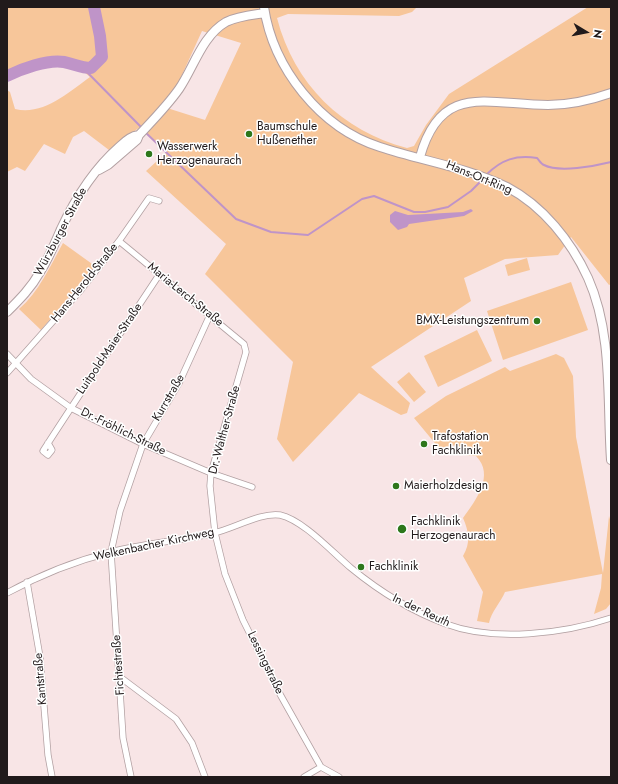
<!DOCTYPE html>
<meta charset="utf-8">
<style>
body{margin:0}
#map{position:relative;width:618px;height:784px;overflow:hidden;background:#f8e5e6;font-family:Jost,sans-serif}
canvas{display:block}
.frame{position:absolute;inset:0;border:8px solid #211a1b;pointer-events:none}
.north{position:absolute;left:566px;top:12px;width:40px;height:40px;-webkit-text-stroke:3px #fff;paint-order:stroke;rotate:100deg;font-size:11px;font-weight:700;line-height:16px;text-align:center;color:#211a1b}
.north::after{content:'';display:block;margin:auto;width:14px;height:18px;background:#211a1b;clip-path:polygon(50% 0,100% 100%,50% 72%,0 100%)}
</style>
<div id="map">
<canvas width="618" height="784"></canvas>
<div class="frame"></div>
<div class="north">N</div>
</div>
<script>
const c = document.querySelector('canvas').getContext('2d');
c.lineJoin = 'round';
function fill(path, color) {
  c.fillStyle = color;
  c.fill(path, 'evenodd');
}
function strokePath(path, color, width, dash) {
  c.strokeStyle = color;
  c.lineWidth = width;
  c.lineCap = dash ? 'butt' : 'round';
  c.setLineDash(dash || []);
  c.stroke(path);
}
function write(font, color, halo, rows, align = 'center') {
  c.font = font + ' Jost,sans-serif';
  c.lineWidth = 3;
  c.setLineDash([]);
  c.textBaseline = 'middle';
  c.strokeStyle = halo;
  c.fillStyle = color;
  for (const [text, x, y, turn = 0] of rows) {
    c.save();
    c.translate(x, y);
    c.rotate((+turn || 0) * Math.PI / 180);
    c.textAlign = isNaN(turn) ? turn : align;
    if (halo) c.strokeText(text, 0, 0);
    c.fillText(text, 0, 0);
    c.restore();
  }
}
const green = new Path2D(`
 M 7,7 L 417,7 L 412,12 L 399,16 L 288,14 L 277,18 C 294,84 342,131 407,148 L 414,146 L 426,125 L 449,94 L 588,7 L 611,7 L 611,284 L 609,285 L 571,237 L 558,255 L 505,259 L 464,278 L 471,301 L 371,367 L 410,403 L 407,413 L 401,415 L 359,393 L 293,462 L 277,439 L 293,362 L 205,274 L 226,244 L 146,171 L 167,152 L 140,127 L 109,150 L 84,131 L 73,137 L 65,154 L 44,144 L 25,171 L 17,167 L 7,172 L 7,90 L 10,92 L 15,109 C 43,116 69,92 90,77 C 65,53 34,64 7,78 ZM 202,31 L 241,43 L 205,120 L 167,108 Z
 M 63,243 L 95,266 L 41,330 L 19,309 C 39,292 50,266 63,243 Z
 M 527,258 L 530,270 L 508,276 L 505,265 Z
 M 571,282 L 588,330 L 503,360 L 487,311 Z
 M 477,330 L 492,361 L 438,387 L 424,356 Z
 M 556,354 L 564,358 L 573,376 L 576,437 L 603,573 L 609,516 L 611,523 L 611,603 L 606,609 L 594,614 L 601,588 L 602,574 L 505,592 C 501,602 491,612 489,623 L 477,621 L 483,592 L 463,556 C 471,542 469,532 463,518 C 476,500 495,475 476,456 L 464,455 L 457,445 L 439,448 L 414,418 L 446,396 L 505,367 L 510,371 Z
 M 409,372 L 426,392 L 414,402 L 397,382 Z`);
const water = new Path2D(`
 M 471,209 L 473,211 L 464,216 L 409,224 L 407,227 L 398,230 L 390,222 L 390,215 L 395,211 L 408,215 L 463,212 Z`);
const stream = new Path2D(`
 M 83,68 L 142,128
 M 145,132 L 236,219 L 271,232 L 308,235 L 362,199 L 374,196 L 414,212 L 425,212 L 448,207 L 471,191 L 482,180
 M 486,175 C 502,159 516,155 537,158 C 539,160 541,164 544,165 C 559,173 595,166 611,162`);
const river = new Path2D(`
 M 7,76 C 21,69 48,59 64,62 C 74,64 81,68 91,68 L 102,57 L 100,36 L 94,7`);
const street = new Path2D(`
 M 119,241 L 244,344 L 246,352 L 211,473 L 210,486 L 215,533 L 225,574 L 243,620 L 281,696 L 321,767 L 339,777
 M 7,354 L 31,379 L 71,408 L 143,444 L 211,473 L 252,487
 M 7,373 L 80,291 L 119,241 L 149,198 L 159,201
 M 48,443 L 52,450 L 48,455 L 43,451 C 81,392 120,334 159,275
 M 27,582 L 40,657 L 48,755 L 52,777
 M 7,593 C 40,575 75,561 111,552 C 144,543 180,541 214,533 C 233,529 261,512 280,515 C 303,520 332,552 351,568 C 379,591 411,611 446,624 C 494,642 563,634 611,618
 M 120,677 L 176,719 L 192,743 L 205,777
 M 131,777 L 123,738 L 111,552 L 120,511 L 143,444 L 179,383 L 210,315
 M 304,777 L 321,767`);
const secondary = new Path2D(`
 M 264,7 C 273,68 320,128 380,147 C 422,161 466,167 507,187 C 543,206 571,241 588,278 C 613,334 607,400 611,460
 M 420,157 C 441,81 489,105 548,105 C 569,105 591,100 611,93
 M 99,170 L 108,165 L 137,140 L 139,135 C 153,120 167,106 179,89 C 194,67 202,36 226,22 C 238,16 252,15 265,13
 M 7,312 C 20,299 31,288 40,272 C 49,258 55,243 61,229 C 75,199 94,169 119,147 C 125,142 130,136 139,135`);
const markers = [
 [249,134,4,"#2d771b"],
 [149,154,4,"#2d771b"],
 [537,321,4,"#2d771b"],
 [424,444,4,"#2d771b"],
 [396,486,4,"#2d771b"],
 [402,529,5,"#2d771b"],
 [361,567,4,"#2d771b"]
];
const poiNames = [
 ["Baumschule",257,127],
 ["Hußenether",257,141],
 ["Wasserwerk",157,147],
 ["Herzogenaurach",157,161],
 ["BMX-Leistungszentrum",529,321,"right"],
 ["Trafostation",432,437],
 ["Fachklinik",432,451],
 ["Maierholzdesign",404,486],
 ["Fachklinik",411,522],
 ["Herzogenaurach",411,536],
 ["Fachklinik",369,567]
];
const streetNames = [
 ["Hans-Ort-Ring",479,178,22],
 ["Würzburger Straße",61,232,-62],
 ["Hans-Herold-Straße",85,283,-51],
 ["Maria-Lerch-Straße",185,295,39],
 ["Luitpold-Maier-Straße",110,349,-56],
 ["Kurrstraße",169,398,-60],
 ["Dr.-Walther-Straße",225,430,-75],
 ["Dr.-Fröhlich-Straße",123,432,26],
 ["Welkenbacher Kirchweg",154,545,-12],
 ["In der Reuth",421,611,25],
 ["Lessingstraße",265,663,64],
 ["Fichtestraße",119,665,-94],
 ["Kantstraße",41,679,-95]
];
fill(green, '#f7c69a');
fill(water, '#bf94c8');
strokePath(stream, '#bf94c8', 2);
strokePath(river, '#bf94c8', 12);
strokePath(street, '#b2a0a2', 7);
strokePath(secondary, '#b2a0a2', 10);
strokePath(street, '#fff', 5.5);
strokePath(secondary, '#fff', 8);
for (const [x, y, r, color] of markers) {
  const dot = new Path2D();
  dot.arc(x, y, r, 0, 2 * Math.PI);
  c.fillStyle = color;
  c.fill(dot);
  strokePath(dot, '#fff', 1.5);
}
write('12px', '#211a1b', '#fff', poiNames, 'left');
write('12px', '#211a1b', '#fff', streetNames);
</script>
